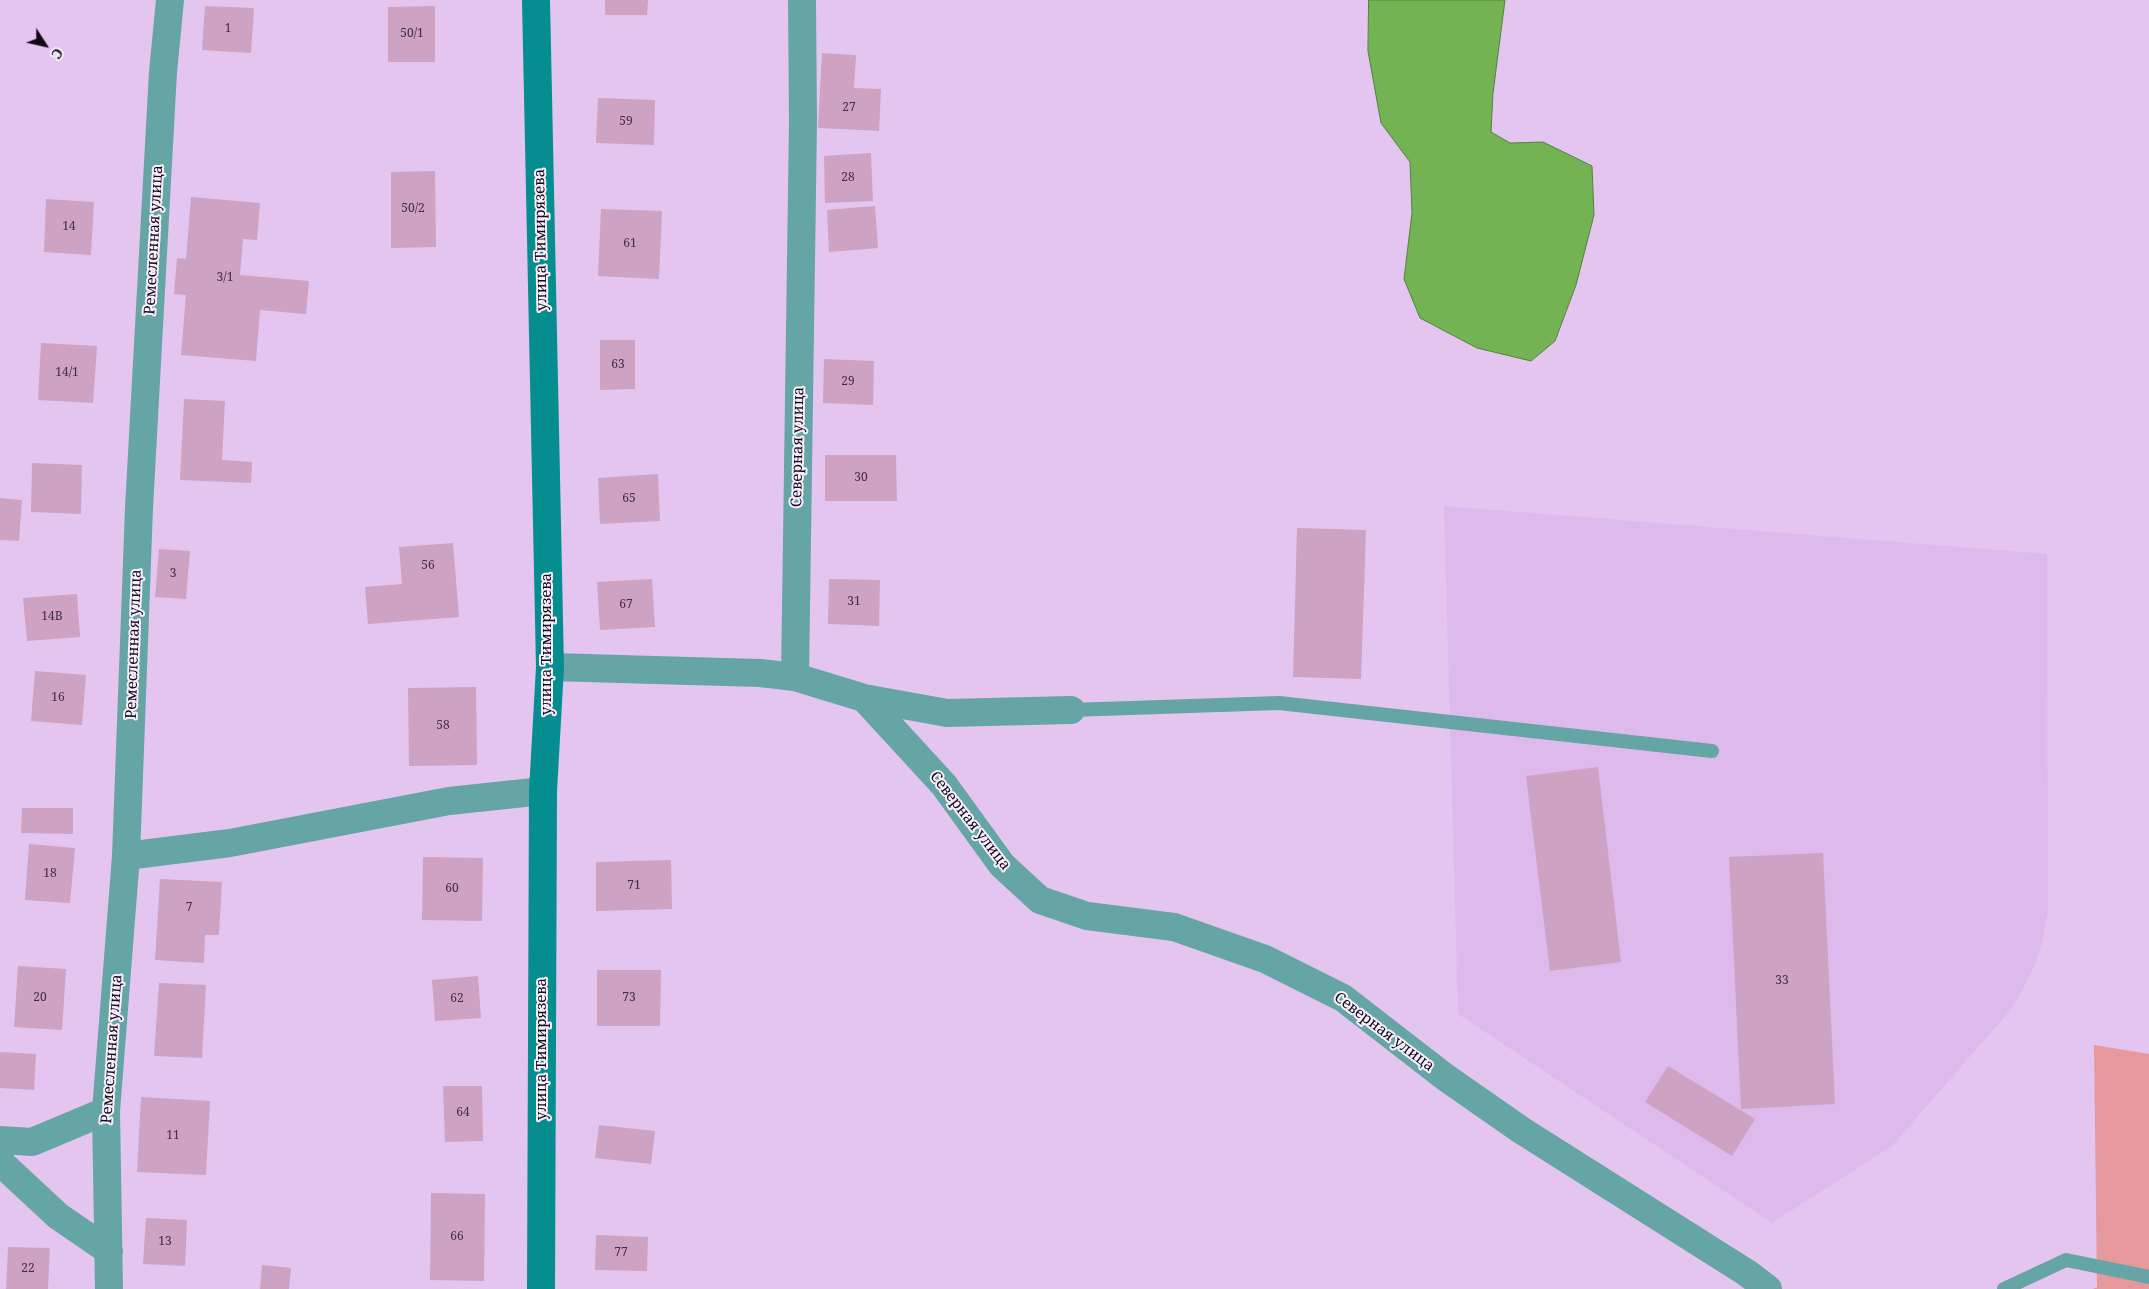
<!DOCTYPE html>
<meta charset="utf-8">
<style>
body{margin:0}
#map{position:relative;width:2149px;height:1289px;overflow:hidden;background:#e3c5f0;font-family:"Noto Serif",serif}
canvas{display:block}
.north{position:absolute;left:20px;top:20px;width:50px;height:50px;-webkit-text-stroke:4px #f8effc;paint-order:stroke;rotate:125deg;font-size:14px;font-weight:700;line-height:20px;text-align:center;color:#120816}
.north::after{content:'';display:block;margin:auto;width:18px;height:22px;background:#120816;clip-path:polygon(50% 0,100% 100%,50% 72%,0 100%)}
</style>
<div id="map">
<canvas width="2149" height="1289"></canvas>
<div class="north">С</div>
</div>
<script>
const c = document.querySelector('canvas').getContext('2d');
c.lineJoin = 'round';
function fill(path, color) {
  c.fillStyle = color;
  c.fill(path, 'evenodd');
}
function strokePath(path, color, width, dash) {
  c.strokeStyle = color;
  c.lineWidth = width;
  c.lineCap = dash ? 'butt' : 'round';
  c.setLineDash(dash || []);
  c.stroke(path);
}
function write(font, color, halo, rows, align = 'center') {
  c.font = font + ' "Noto Serif",serif';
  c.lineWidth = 4;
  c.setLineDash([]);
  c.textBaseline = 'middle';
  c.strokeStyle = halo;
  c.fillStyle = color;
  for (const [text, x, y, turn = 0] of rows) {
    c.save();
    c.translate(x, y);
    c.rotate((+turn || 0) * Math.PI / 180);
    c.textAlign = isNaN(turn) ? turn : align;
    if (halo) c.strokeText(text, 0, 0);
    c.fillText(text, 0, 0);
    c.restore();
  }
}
const built = new Path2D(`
 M 1444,506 L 2047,554 L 2048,912 L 2043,938 L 2036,963 L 2013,1007 L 1892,1146 L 1772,1223 L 1458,1014 Z`);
const green = new Path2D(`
 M 2094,1045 L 2149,1054 L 2149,1289 L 2093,1289 L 2097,1287 Z`);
const water = new Path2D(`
 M 1369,0 L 1505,0 L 1493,93 L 1491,132 L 1510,143 L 1543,142 L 1592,166 L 1594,215 L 1576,285 L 1555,341 L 1531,361 L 1477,348 L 1420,318 L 1404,279 L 1412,213 L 1410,162 L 1381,123 L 1368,51 Z`);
const building = new Path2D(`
 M 605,0 L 648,0 L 647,15 L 605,15 Z
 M 205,6 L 254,8 L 251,53 L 202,50 Z
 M 435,6 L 435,62 L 388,62 L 388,7 Z
 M 822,53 L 856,55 L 854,88 L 881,89 L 879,131 L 818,128 Z
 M 598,98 L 655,100 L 654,145 L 596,143 Z
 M 871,153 L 873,201 L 825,203 L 824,156 Z
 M 435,171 L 436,247 L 391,248 L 391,172 Z
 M 191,197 L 260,203 L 257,240 L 243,239 L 240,275 L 309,281 L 306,314 L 260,310 L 256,361 L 181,355 L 186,295 L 174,294 L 177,258 L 186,259 Z
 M 46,199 L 94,202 L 91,255 L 44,252 Z
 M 875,206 L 878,248 L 829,252 L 827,210 Z
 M 601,209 L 662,211 L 659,279 L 598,276 Z
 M 600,340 L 635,340 L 635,389 L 600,390 Z
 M 41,343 L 97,346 L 93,403 L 38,400 Z
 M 824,359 L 874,361 L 873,405 L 823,403 Z
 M 184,399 L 225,401 L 222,460 L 252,462 L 251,483 L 180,480 Z
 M 825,455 L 896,455 L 897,501 L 825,501 Z
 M 32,463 L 82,465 L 81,514 L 31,512 Z
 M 658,474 L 660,521 L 600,524 L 598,478 Z
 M 0,498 L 22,500 L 19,541 L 0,540 Z
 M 1297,528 L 1366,530 L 1361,679 L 1293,677 Z
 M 453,543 L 459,617 L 368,624 L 365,587 L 402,584 L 399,547 Z
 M 159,549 L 190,551 L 186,599 L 155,597 Z
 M 652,579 L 655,627 L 600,630 L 597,582 Z
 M 829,579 L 880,580 L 879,626 L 828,624 Z
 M 77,594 L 80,637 L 27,641 L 23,598 Z
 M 35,671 L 86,675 L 82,725 L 31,721 Z
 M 476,687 L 477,765 L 409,766 L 408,688 Z
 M 1598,767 L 1621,962 L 1550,971 L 1526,776 Z
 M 22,808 L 73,808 L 73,834 L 21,833 Z
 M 29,844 L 75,848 L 70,903 L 25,900 Z
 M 1823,853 L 1835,1104 L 1741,1109 L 1729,857 Z
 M 423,857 L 483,858 L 482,921 L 422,920 Z
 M 671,860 L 672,909 L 596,911 L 596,862 Z
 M 160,879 L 222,882 L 219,935 L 205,935 L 204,963 L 155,960 Z
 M 18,966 L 66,969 L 62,1030 L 14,1027 Z
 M 597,970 L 661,970 L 660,1026 L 597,1026 Z
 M 478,976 L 481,1018 L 435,1021 L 432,980 Z
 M 159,983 L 206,985 L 202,1058 L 154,1056 Z
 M 0,1052 L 36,1054 L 34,1090 L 0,1088 Z
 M 1668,1066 L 1755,1119 L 1732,1156 L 1645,1102 Z
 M 443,1086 L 482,1086 L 483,1141 L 445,1142 Z
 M 141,1097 L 210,1101 L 206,1175 L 137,1172 Z
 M 599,1125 L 655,1131 L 651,1164 L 595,1158 Z
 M 431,1193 L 485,1194 L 484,1281 L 430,1280 Z
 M 146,1218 L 187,1220 L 185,1266 L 143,1264 Z
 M 596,1235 L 648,1237 L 647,1271 L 595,1270 Z
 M 8,1247 L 50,1248 L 48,1289 L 6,1289 Z
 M 262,1265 L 291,1268 L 289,1289 L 260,1289 Z`);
const lane = new Path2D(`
 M 1071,710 L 1279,703 L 1712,751
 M 2004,1289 L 2066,1260 L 2149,1277`);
const street = new Path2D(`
 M 550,667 L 760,673 L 795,677 L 864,698 L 947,713 L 1071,710
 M 795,677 L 803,121 L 802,0
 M 864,698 L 944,785 L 1002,865 L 1040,900 L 1087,916 L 1174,927 L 1265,959 L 1343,998 L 1445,1077 L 1521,1130 L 1747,1273 L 1768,1289
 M 126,856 L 230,843 L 449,801 L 543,791
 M 0,1140 L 32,1142 L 106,1111
 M 0,1162 L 58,1216 L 109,1251
 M 109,1289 L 106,1111 L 126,856 L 139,508 L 163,72 L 170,0`);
const secondary = new Path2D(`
 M 536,0 L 550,667 L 543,791 L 541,1289`);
const numberNames = [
 ["1",228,29],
 ["50/1",412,34],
 ["27",849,108],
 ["59",626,122],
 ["28",848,178],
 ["50/2",413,209],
 ["14",69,227],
 ["61",630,244],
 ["3/1",225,278],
 ["63",618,365],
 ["14/1",67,373],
 ["29",848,382],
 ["30",861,478],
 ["65",629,499],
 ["56",428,566],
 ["3",173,574],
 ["31",854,602],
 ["67",626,605],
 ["14В",52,617],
 ["16",58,698],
 ["58",443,726],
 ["18",50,874],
 ["71",634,886],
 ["60",452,889],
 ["7",189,908],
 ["33",1782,981],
 ["20",40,998],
 ["73",629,998],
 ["62",457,999],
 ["64",463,1113],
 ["11",173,1136],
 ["66",457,1237],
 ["13",165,1242],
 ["77",621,1253],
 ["22",28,1269]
];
const streetNames = [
 ["Ремесленная улица",154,240,-87],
 ["улица Тимирязева",541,240,-91],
 ["Северная улица",798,447,-89],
 ["Ремесленная улица",134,644,-88],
 ["улица Тимирязева",547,644,-90],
 ["Северная улица",970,821,52],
 ["Северная улица",1384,1032,37],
 ["Ремесленная улица",112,1049,-86],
 ["улица Тимирязева",542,1049,-90]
];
fill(built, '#ddbaeb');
fill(green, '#e5999d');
fill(water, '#73b353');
strokePath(water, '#568041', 1);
fill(building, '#cda2c2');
strokePath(lane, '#65a5a5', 14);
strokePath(street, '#65a5a5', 28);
strokePath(secondary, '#058d8f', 28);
write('12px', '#412e41', null, numberNames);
write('15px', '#120816', '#f8effc', streetNames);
</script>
